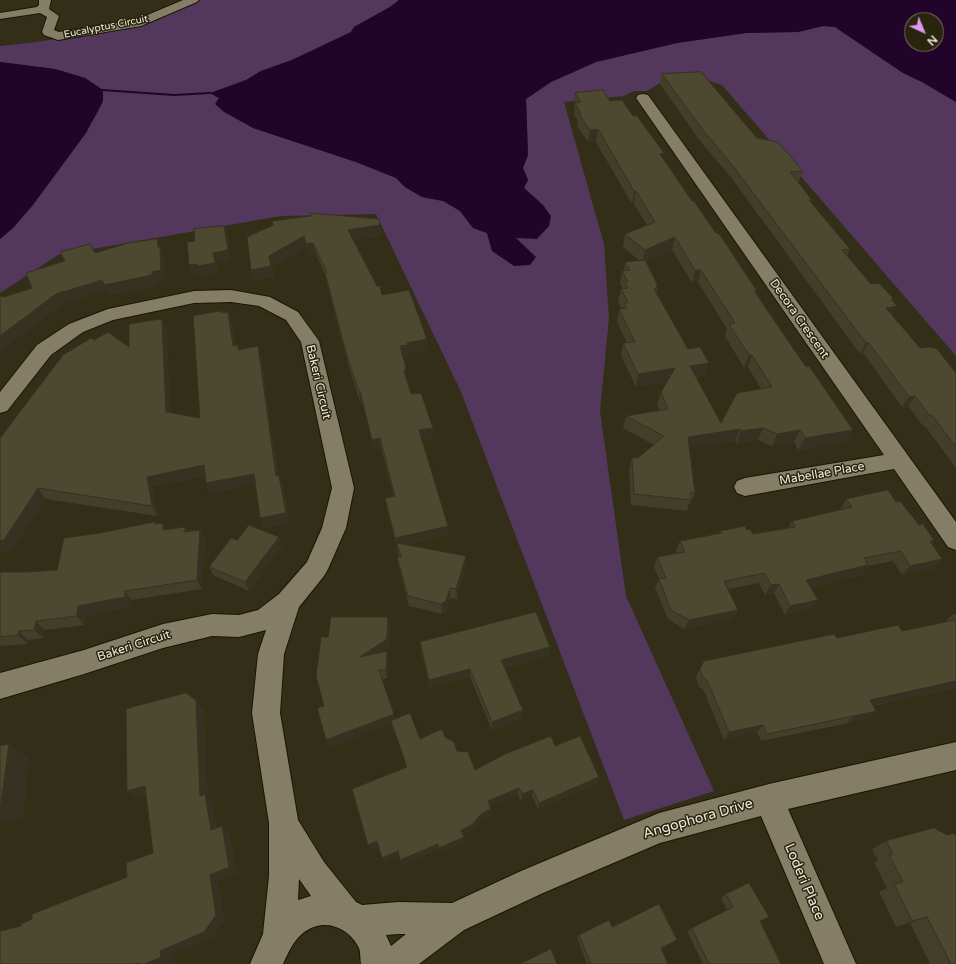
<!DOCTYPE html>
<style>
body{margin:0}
#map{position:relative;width:956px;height:964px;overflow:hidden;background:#332e17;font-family:"Varela Round",sans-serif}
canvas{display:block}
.north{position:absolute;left:904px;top:12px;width:40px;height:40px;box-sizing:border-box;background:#29240e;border:1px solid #777360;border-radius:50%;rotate:136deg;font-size:11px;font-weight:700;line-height:16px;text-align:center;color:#eceadc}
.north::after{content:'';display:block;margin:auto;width:14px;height:18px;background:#de98f2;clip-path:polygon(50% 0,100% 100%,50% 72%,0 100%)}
</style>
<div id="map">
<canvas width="956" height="964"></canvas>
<div class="north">N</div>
</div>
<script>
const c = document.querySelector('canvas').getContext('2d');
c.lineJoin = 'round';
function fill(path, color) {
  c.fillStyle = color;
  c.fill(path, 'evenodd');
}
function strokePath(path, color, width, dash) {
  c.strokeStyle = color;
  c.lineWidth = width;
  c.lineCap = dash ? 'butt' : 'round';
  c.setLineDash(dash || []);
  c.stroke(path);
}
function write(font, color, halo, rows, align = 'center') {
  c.font = font + ' "Varela Round",sans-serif';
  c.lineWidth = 3;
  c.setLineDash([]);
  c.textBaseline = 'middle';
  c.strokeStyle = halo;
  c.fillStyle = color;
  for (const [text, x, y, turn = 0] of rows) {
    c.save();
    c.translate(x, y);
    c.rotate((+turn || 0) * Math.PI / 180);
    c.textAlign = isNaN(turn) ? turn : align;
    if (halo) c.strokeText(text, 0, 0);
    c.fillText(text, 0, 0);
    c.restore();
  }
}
const green = new Path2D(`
 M 199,0 L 399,0 L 390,7 L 354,27 L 351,32 L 292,60 L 261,71 L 246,80 L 211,94 L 219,98 L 253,128 L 356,162 L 396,178 L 405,187 L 422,197 L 443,201 L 460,211 L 473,228 L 487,233 L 492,251 L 515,238 L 531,237 L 543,205 L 524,188 L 528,180 L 523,168 L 528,155 L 526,99 L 551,82 L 596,62 L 677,43 L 746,33 L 798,32 L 823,26 L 835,27 L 903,73 L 922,82 L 956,102 L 956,356 L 722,85 L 678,72 L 647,91 L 634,91 L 624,96 L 564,102 L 604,244 L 609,318 L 600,411 L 626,596 L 714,791 L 624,820 L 461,392 L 376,214 L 281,216 L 58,255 L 0,293 L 0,239 L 13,228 L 97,114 L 103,101 L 103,90 L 85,78 L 55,69 L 0,62 L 0,46 L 37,42 L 145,24 Z`);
const water = new Path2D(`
 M 399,0 L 956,0 L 956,102 L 922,82 L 903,73 L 835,27 L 823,26 L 798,32 L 746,33 L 677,43 L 596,62 L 551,82 L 526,99 L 528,155 L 523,168 L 528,180 L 524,188 L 543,205 L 551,216 L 549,226 L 537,239 L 516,238 L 536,257 L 530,265 L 514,266 L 492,251 L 487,233 L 473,228 L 460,211 L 443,201 L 422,197 L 405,187 L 396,178 L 356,162 L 253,128 L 224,112 L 215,104 L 219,98 L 210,93 L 246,80 L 261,71 L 292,60 L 351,32 L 354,27 L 390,7 ZM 912,20 L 936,20 L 936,44 L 912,44 Z
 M 0,62 L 55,69 L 85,78 L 103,90 L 103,101 L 86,133 L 33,205 L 13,228 L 0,239 Z`);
const stream = new Path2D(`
 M 102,89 L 174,94 L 210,92 L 212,93 L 210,94 L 174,96 L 103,91 L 101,90 Z`);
const minor = new Path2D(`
 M 39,0 L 51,0 L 49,9 L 59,16 L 54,30 L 59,32 L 138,19 L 183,0 L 199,0 L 197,2 L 141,26 L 58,40 L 44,35 L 42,32 L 47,17 L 40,13 L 0,19 L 0,13 L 37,7 L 39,5 Z
 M 643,94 L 648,95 L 956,522 L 956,550 L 948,547 L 894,469 L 745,496 L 737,493 L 734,487 L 737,481 L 745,478 L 884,455 L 636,98 L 638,95 Z
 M 231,290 L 270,297 L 298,312 L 319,341 L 354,488 L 346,528 L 328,569 L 324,576 L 299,607 L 284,654 L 280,713 L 298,820 L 324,862 L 356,902 L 362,905 L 398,902 L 452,903 L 521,871 L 659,813 L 769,784 L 956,742 L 956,770 L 788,809 L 856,964 L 824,964 L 761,816 L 660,843 L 543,893 L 464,930 L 419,964 L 361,964 C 360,958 361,951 358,946 C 346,925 322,918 303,933 C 293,941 288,953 283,964 L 250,964 L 263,934 L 269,876 L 269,823 L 252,713 L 258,654 L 266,630 L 239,637 L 212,636 L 163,648 L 84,674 L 0,699 L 0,673 L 84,650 L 163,624 L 212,614 L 239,615 L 258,610 L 279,594 L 307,562 L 322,528 L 332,488 L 301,342 L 286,320 L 259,306 L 231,302 L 194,303 L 113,320 L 83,332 L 51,355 L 7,411 L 0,413 L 0,392 L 37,345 L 69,324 L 108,309 L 194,291 ZM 299,879 L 311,896 L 298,900 ZM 398,934 L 406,934 L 391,946 L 386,935 Z`);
const wall = new Path2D(`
 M 662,74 L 757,138 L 803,171 L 799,181 L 798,182 L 812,200 L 811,203 L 850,249 L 847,256 L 871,284 L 892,301 L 892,315 L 920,348 L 956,373 L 956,468 L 925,426 L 923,426 L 908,406 L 902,407 L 863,353 L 860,354 L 730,176 L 700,141 L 660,84 Z
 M 575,93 L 610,101 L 663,158 L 692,201 L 757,291 L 756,293 L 806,367 L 853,430 L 846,442 L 798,450 L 794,442 L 772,446 L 758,440 L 736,444 L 735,441 L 689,448 L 695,493 L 690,504 L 689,504 L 687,511 L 631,505 L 629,470 L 632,458 L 638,458 L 654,445 L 623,428 L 626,416 L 660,411 L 657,405 L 661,392 L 667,382 L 636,387 L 621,356 L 623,343 L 627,343 L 617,322 L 619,309 L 622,309 L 618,302 L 621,289 L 623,289 L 620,284 L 622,271 L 624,271 L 625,262 L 640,261 L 623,247 L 625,234 L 647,225 L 634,204 L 632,204 L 596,142 L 588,142 L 577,126 L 578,121 L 574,115 ZM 672,250 L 692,283 L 698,282 L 727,329 L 725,336 L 744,368 L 748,367 L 761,389 L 721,423 L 696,377 L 705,375 L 688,349 L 657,294 L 658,286 L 646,261 Z
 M 381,230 L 381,236 L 354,240 L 377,286 L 382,295 L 428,349 L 409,353 L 409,355 L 403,357 L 407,379 L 411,394 L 433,428 L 433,438 L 422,440 L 448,526 L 448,535 L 408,545 L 466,556 L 466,566 L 457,599 L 450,598 L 447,610 L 442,614 L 409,606 L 399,567 L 397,557 L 399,557 L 397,547 L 397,548 L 387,508 L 385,498 L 394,496 L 381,448 L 374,450 L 362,401 L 360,402 L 349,367 L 327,284 L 326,277 L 316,254 L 308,255 L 307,247 L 272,267 L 274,277 L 254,280 L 251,270 L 247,237 Z
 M 228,312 L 232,323 L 235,345 L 238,345 L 239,349 L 258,346 L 261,357 L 278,476 L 279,476 L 283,486 L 289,523 L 264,528 L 255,484 L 210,494 L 206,483 L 205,476 L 152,487 L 157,516 L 46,499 L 12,549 L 94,340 L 129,347 L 167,330 L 170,413 L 200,418 L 221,313 Z
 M 846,499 L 896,502 L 934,540 L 932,543 L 942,559 L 934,569 L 902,575 L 893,561 L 868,566 L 861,575 L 810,587 L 818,600 L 811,609 L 785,615 L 774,593 L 765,595 L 759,583 L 728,589 L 738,610 L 733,619 L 684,629 L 668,619 L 655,588 L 659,579 L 654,567 L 657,557 L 677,553 L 676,551 L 680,541 L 719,533 L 720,531 L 747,530 L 753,534 L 788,528 L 792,521 L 841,510 L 840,509 Z
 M 156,524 L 167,529 L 185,527 L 187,531 L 200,530 L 205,539 L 202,589 L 132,600 L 132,606 L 86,616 L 84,625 L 45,630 L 43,638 L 28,640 L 27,644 L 0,646 L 0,572 L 27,572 L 57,570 L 100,533 Z
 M 279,537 L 282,546 L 249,591 L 213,575 L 209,567 Z
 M 956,614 L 956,688 L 873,706 L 876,711 L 868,719 L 761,741 L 757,732 L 724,740 L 703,689 L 699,687 L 696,677 L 704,661 L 837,638 L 902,631 L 944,623 L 952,615 Z
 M 390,626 L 389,648 L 384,651 L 387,651 L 388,659 L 387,679 L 381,679 L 395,720 L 420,739 L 445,737 L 457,751 L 475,770 L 555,746 L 597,784 L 538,809 L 532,796 L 521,801 L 518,795 L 490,806 L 491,815 L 481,820 L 473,830 L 463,835 L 464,842 L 440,853 L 439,849 L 402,865 L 399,857 L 384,863 L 378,847 L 370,850 L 407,767 L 393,729 L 392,723 L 329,748 L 326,740 L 324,706 L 328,637 Z
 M 420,642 L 550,647 L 548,656 L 505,668 L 523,710 L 522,718 L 492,730 L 470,677 L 430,688 L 421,651 Z
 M 886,841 L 956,964 L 930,964 L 910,923 L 896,927 L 879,892 L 887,888 L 874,863 L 878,861 L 872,849 Z
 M 726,894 L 760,922 L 781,964 L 703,964 L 687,931 L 692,928 L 727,910 L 721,898 Z
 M 612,927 L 673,943 L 661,949 L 668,964 L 587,964 L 577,938 L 579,935 Z`);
const shadedWall = new Path2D(`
 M 598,129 L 596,142 L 588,142 L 590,130 Z
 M 634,191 L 636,191 L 634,204 L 632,204 Z
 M 379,219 L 381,236 L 350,241 L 348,230 Z
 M 224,226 L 228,237 L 231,261 L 217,263 L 218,274 L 202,277 L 201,274 L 193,276 L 189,265 L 197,264 L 213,253 Z
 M 304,236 L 307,247 L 272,267 L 274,277 L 254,280 L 251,270 L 269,256 Z
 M 675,237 L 672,250 L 642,263 L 645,250 Z
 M 157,239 L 164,257 L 165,281 L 156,282 L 156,286 L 109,296 L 104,285 L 152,272 L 158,247 Z
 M 313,243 L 316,254 L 308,255 L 306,244 Z
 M 695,270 L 701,270 L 698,282 L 692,283 Z
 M 102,280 L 107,290 L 62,305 L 0,352 L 0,336 L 56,294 Z
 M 656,286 L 658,286 L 656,299 L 655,299 L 657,289 Z
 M 891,299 L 894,299 L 889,307 L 897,306 L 891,317 L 881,318 Z
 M 228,312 L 232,323 L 236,357 L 233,346 Z
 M 162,319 L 167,330 L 171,423 L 166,412 Z
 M 427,339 L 428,349 L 409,353 L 409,355 L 402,357 L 400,346 L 407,343 Z
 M 866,343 L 869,343 L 863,353 L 860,354 Z
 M 258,346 L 261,357 L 280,487 L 276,476 Z
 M 749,355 L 752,355 L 748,367 L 744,368 Z
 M 709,363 L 705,375 L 686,378 L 690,366 Z
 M 406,368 L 407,379 L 404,371 Z
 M 675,368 L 671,381 L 636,387 L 638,374 Z
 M 359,391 L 360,391 L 362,401 L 360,402 Z
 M 915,396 L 908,406 L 902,407 L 909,397 Z
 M 433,428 L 433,438 L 420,441 L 419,430 Z
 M 763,428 L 758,440 L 736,444 L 741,431 Z
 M 740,429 L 735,441 L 684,449 L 688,437 Z
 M 800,430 L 794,442 L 772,446 L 777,434 Z
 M 853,430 L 846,442 L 798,450 L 805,438 Z
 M 380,438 L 381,448 L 374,450 L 372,440 Z
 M 204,465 L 209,475 L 152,487 L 157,516 L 152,506 L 147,477 Z
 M 254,474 L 257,484 L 210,494 L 206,483 Z
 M 279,476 L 283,486 L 289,523 L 264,528 L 260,518 Z
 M 38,488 L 46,499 L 12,549 L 0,555 L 0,541 Z
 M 163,523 L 169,532 L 163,530 Z
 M 448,526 L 448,535 L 398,547 L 397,543 L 397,548 L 395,538 Z
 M 200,530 L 205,539 L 202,589 L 197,580 Z
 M 279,537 L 282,546 L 249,591 L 245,582 Z
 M 466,556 L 466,566 L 457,599 L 456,589 Z
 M 942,559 L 934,569 L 902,575 L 910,566 Z
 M 868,565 L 861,575 L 800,589 L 806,580 Z
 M 779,584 L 774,593 L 765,595 L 771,585 Z
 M 450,588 L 450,598 L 447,610 L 442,614 L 441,604 Z
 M 125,591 L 132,600 L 132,606 L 86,616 L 84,625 L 77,616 L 78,606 Z
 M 818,600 L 811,609 L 785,615 L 790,606 Z
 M 738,610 L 733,619 L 684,629 L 689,620 Z
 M 388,617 L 390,626 L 389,648 L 362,665 L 360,657 Z
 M 36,621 L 45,630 L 43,638 L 34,630 Z
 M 19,631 L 28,640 L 27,644 L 18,635 Z
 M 550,647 L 548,656 L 501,669 L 501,660 Z
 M 387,651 L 388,659 L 387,679 L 386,670 Z
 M 470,669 L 470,677 L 430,688 L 429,680 Z
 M 956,681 L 956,688 L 862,708 L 870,700 Z
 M 196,700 L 204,710 L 208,797 L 213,803 L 219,838 L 211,830 L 200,796 Z
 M 523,710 L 522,718 L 492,730 L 492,722 Z
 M 876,711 L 868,719 L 846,724 L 854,716 Z
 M 394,714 L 395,722 L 329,748 L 326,740 Z
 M 763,725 L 757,732 L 724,740 L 729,732 Z
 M 9,744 L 29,759 L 23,817 L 0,823 L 0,804 Z
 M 599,777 L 597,784 L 538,809 L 539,803 Z
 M 145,786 L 155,795 L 137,800 L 127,791 Z
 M 519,788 L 518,795 L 488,807 L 488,801 Z
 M 533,790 L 532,796 L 521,801 L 522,794 Z
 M 491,809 L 491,815 L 481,820 L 473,830 L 462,836 L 461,830 L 481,814 Z
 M 222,826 L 230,834 L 237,873 L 218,881 L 225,921 L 213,937 L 171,955 L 172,961 L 166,964 L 145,964 L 160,951 L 210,875 Z
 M 464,837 L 464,842 L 440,853 L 439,848 Z
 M 377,841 L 379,847 L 370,850 L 368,845 Z
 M 438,844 L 439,849 L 402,865 L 400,860 Z
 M 398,851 L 400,857 L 384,863 L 382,858 Z
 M 927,917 L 910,923 L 896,927 L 912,921 Z
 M 677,940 L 673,943 L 656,952 L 661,948 Z`);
const building = new Path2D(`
 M 701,72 L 757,138 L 778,142 L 803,171 L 790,172 L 812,200 L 809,200 L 850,249 L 842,250 L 871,284 L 879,283 L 894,299 L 891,299 L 897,306 L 886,308 L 920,348 L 930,347 L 937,349 L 956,373 L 956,447 L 932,415 L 930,416 L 915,396 L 909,397 L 869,343 L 866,343 L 733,166 L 703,130 L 662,74 Z
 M 603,90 L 610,101 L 622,100 L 633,116 L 637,116 L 664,153 L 660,154 L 692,201 L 694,201 L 715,232 L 720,235 L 757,291 L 754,291 L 806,367 L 809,366 L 853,430 L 805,438 L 800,430 L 777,434 L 763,428 L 741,431 L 740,429 L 688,437 L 695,493 L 690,492 L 691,500 L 634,494 L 632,458 L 638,458 L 664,436 L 626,416 L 668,409 L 661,392 L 675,368 L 638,374 L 623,343 L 635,342 L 619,309 L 627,308 L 624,303 L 628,302 L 621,289 L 628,288 L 625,283 L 628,282 L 622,271 L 630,270 L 625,262 L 645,260 L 658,286 L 656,286 L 657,289 L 654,289 L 688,349 L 700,347 L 709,363 L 690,366 L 721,423 L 737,393 L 772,387 L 752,355 L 749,355 L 729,324 L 735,323 L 701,270 L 695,270 L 675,237 L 645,250 L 625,234 L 655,222 L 636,191 L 634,191 L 598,129 L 590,130 L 579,114 L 581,114 L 575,103 L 581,102 L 575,93 Z
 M 310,213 L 379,219 L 380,225 L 348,230 L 377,286 L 380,286 L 382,295 L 409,290 L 427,339 L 407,343 L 408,345 L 400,346 L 406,368 L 404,371 L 411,394 L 421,393 L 433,428 L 419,430 L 448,526 L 395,538 L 385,498 L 395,496 L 380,438 L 372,440 L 360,391 L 359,391 L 347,356 L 325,273 L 327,273 L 313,243 L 306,244 L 304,236 L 269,256 L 271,266 L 251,270 L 247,237 L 273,225 L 272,221 L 311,216 Z
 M 224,226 L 228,250 L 213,253 L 215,263 L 198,266 L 197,264 L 189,265 L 187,242 L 195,241 L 194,229 Z
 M 157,239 L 158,247 L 160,247 L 161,270 L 152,272 L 152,275 L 104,285 L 102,280 L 56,294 L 0,336 L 0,296 L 1,296 L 4,297 L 32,288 L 26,273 L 65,261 L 60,252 L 90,244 L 95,253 L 128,243 Z
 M 221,311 L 221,313 L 228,312 L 233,346 L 238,345 L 238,350 L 258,346 L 276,476 L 279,476 L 286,513 L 260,518 L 254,474 L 206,483 L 204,465 L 147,477 L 152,506 L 38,488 L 4,540 L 0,541 L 0,438 L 63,355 L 91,338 L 94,340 L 108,332 L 129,347 L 129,324 L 154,320 L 162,319 L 166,412 L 200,418 L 193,316 Z
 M 888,490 L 896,502 L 900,501 L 919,525 L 923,524 L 934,540 L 930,541 L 942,559 L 910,566 L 901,551 L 864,558 L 868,565 L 806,580 L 818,600 L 790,606 L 779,584 L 771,585 L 765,573 L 724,581 L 738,610 L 689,620 L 671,610 L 659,579 L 666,578 L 657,557 L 685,552 L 680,541 L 722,533 L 720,531 L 745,526 L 747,530 L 750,529 L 753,534 L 795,527 L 792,521 L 852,507 L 846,499 Z
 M 155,522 L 155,524 L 163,523 L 163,530 L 185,527 L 184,532 L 200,530 L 197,580 L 125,591 L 125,597 L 78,606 L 77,616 L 36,621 L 34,630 L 19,631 L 18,635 L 0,637 L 0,572 L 27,572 L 57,570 L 64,538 L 100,533 Z
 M 249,525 L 279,537 L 245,582 L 209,567 L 231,538 L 237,540 Z
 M 397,543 L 466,556 L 456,589 L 450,588 L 446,601 L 441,604 L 408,596 L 397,557 L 401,557 Z
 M 536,612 L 550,647 L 501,660 L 523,710 L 492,722 L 470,669 L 429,680 L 420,642 Z
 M 956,614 L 956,681 L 870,700 L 876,711 L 854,716 L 767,734 L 763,725 L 729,732 L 707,680 L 703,678 L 700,669 L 704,661 L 834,634 L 837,638 L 898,625 L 902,631 L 955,620 L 952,615 Z
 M 331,617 L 388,617 L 387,639 L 360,657 L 387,651 L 386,670 L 379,670 L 394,714 L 326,740 L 317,708 L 324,706 L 316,676 L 321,637 L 328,637 Z
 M 186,693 L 196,700 L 200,796 L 205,794 L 211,830 L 222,826 L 229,867 L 210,875 L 216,915 L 204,932 L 160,951 L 161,957 L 145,964 L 138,964 L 138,963 L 135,964 L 0,964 L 0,931 L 21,926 L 21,924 L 32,919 L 32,914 L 127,877 L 126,863 L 153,853 L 145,786 L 127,791 L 126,709 Z
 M 410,713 L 420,739 L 442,729 L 445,737 L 454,742 L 457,751 L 468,752 L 475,770 L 505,754 L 551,736 L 555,746 L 580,736 L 599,777 L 539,803 L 533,790 L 522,794 L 519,788 L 488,801 L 491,809 L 481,814 L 473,824 L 461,830 L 464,837 L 439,848 L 438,844 L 400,860 L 398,851 L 382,858 L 377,841 L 368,845 L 352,789 L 407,767 L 391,721 Z
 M 9,744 L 1,804 L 0,804 L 0,746 Z
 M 934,828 L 947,835 L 954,833 L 956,836 L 956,964 L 951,964 L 927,917 L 912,921 L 894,884 L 903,882 L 889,855 L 893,854 L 886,841 Z
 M 749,883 L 769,917 L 760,921 L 781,964 L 709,964 L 692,928 L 733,907 L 726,894 Z
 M 659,904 L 677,940 L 661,948 L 668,964 L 591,964 L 579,935 L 609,920 L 612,927 Z
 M 551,949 L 557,964 L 520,964 Z`);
const farStreetnames = [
 ["Eucalyptus Circuit",106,27,-11]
];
const streetNames = [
 ["Decora Crescent",799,319,55],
 ["Bakeri Circuit",318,382,77],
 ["Mabellae Place",822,474,-10],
 ["Bakeri Circuit",134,646,-18]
];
const nearStreetnames = [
 ["Angophora Drive",698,819,-16],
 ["Loderi Place",804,882,67]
];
fill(green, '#53375c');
fill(water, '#22042a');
fill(stream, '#22042a');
strokePath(minor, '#1b1602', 2);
fill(minor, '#837e65');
fill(wall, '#423e29');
fill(shadedWall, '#363222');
fill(building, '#4d4830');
strokePath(building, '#363222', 1);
write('10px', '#eceadc', '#29240e', farStreetnames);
write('12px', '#eceadc', '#29240e', streetNames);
write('14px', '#eceadc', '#29240e', nearStreetnames);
</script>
